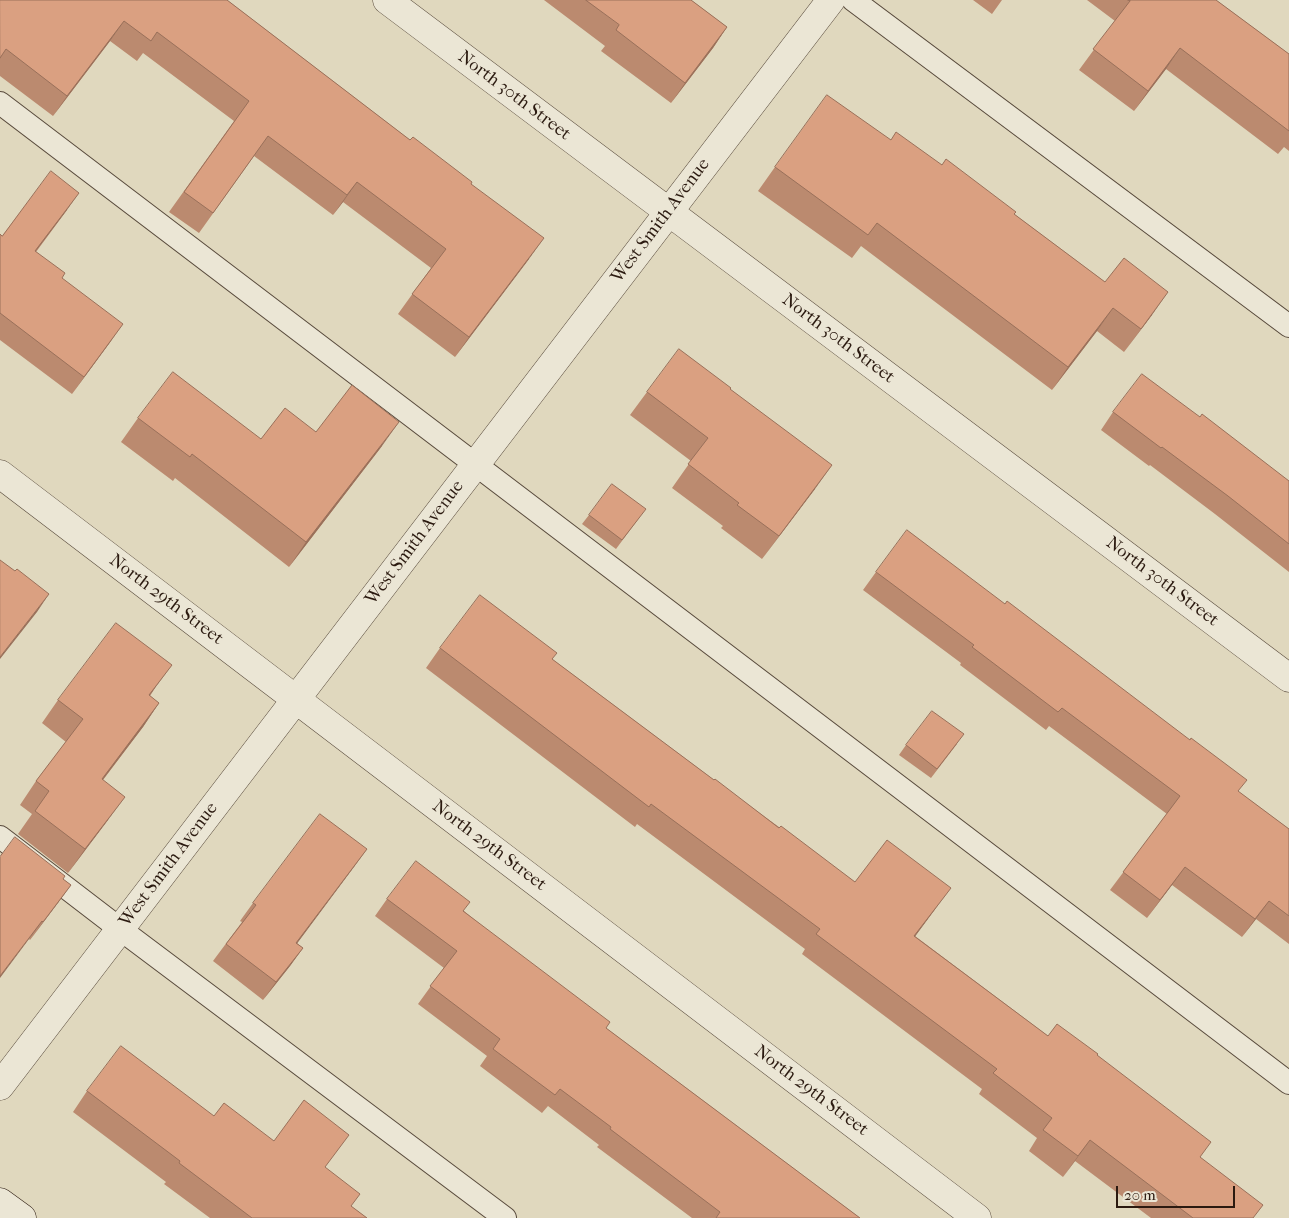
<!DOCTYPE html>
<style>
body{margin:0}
#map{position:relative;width:1289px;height:1218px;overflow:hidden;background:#e0d8be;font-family:"IM FELL French Canon",serif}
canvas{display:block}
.scale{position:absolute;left:1116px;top:1186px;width:119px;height:22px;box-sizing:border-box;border:2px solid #2b1a10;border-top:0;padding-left:6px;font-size:15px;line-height:18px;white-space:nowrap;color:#2b1a10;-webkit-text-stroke:4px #ebe6d5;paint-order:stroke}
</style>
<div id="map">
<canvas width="1289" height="1218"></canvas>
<div class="scale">20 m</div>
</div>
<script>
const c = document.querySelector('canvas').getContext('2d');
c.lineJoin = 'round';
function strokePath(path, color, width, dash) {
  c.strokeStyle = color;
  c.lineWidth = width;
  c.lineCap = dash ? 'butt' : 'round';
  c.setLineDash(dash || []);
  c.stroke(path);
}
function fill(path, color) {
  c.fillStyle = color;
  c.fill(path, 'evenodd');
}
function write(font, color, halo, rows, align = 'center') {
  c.font = font + ' "IM FELL French Canon",serif';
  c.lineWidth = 4;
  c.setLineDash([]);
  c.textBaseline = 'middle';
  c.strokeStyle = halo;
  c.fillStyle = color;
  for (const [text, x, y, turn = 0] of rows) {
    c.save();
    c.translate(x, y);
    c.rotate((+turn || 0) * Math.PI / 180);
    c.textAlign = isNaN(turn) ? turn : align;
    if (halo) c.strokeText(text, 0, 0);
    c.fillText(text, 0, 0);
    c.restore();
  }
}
const lane = new Path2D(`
 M 853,0 L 1289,326
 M 0,103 L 1289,1083
 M 0,837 L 120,929 L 505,1218`);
const street = new Path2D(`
 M 387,0 L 1289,678
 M 0,474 L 977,1218
 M 0,1086 L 831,0`);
const secondary = new Path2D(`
 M 0,1202 L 22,1218`);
const wall = new Path2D(`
 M 0,0 L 227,0 L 410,140 L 471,184 L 529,259 L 455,357 L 398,314 L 431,268 L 343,202 L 333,215 L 254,156 L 199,233 L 169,212 L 234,121 L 143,53 L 137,61 L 110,41 L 53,116 L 0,76 Z
 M 544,0 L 691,0 L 727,27 L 713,48 L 671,103 L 601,51 L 605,46 Z
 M 973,0 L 1002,0 L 992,14 Z
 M 1087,0 L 1216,0 L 1289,54 L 1289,151 L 1284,147 L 1278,154 L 1166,69 L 1134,111 L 1079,70 L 1115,21 Z
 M 891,140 L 942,165 L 1014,214 L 1105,282 L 1152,315 L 1124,352 L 1097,331 L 1052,390 L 861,246 L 852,258 L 758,191 L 775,167 Z
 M 67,210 L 36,252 L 62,278 L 111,341 L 72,394 L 0,340 L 0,234 L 2,236 Z
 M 730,389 L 815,489 L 762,559 L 721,528 L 723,526 L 672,488 L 691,461 L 630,415 L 647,392 Z
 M 1113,412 L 1200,417 L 1289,481 L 1289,572 L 1215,514 L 1150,465 L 1149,466 L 1101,430 Z
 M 138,418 L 261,439 L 316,432 L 382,446 L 289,567 L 175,478 L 173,481 L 121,442 Z
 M 589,515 L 639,518 L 616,549 L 582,524 Z
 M 876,572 L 1239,792 L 1289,829 L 1289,944 L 1256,919 L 1242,937 L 1172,885 L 1147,918 L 1110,890 L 1167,814 L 1049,726 L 1046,730 L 960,665 L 961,663 L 863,590 Z
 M 440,648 L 552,659 L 714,780 L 855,882 L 936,908 L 915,936 L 1048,1036 L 1097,1055 L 1200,1157 L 1253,1218 L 1151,1218 L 1075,1161 L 1063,1177 L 1029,1151 L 1037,1138 L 979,1094 L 982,1089 L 802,954 L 805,949 L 637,824 L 635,827 L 426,668 Z
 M 155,688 L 150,696 L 159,703 L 143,727 L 103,780 L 108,820 L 68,873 L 18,834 L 32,814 L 20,805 L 36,781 L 66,742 L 42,723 L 58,700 Z
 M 957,744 L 931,778 L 899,755 L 906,745 Z
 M 367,849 L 297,943 L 303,948 L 290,966 L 263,1000 L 213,961 L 242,922 L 240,921 L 253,903 Z
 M 63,879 L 71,885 L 30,940 L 29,939 Z
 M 387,899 L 464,911 L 606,1028 L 860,1218 L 692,1218 L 597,1147 L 599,1145 L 548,1106 L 542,1113 L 480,1066 L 487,1056 L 418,1004 L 444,968 L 375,916 Z
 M 87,1091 L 214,1116 L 274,1141 L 326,1168 L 352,1207 L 367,1218 L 210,1218 L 164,1184 L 166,1182 L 73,1112 Z`);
const shadedWall = new Path2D(`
 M 124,21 L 110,41 L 53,116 L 67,96 Z
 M 727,27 L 713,48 L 671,103 L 685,83 Z
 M 1180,48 L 1166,69 L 1134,111 L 1148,91 Z
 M 357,182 L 343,202 L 333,215 L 347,195 Z
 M 79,193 L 67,210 L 23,268 L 35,251 Z
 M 544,238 L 529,259 L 455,357 L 469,337 Z
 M 1168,292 L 1152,315 L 1124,352 L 1141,329 Z
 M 1113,308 L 1097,331 L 1052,390 L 1068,367 Z
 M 123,324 L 111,341 L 72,394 L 84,377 Z
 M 399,422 L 382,446 L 289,567 L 306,542 Z
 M 832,465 L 815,489 L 762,559 L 779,536 Z
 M 49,594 L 37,612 L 0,659 L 0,657 Z
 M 172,665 L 155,688 L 132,719 L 149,695 Z
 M 159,703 L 143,727 L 85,803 L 102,779 Z
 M 125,797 L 108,820 L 68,873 L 85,849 Z
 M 367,849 L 354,867 L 284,961 L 296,943 Z
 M 1185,867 L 1172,885 L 1147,918 L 1160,900 Z
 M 71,885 L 58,903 L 30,940 L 43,922 Z
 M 951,888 L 936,908 L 900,957 L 914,936 Z
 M 1269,901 L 1256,919 L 1242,937 L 1255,919 Z
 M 42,921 L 29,939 L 0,978 L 0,976 Z
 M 303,948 L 290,966 L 263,1000 L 276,982 Z
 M 1090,1140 L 1075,1161 L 1063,1177 L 1078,1156 Z`);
const building = new Path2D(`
 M 0,0 L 227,0 L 410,140 L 413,137 L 472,182 L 471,184 L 544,238 L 469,337 L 412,294 L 446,249 L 357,182 L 347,195 L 268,136 L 213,213 L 184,192 L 249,101 L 157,32 L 151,41 L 124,21 L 67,96 L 6,49 L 0,58 Z
 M 586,0 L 691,0 L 727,27 L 685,83 L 616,30 L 619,25 Z
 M 1128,0 L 1216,0 L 1289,54 L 1289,131 L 1180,48 L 1148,91 L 1093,49 L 1130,1 Z
 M 827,95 L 891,140 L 896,132 L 942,165 L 946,159 L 1016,212 L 1014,214 L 1105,282 L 1124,258 L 1168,292 L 1141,329 L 1113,308 L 1068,367 L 877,223 L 868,235 L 775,167 Z
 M 51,171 L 79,193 L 35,251 L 65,273 L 62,278 L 123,324 L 84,377 L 0,313 L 0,234 L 2,236 Z
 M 679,349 L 731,388 L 730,389 L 832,465 L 779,536 L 737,505 L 739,503 L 688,464 L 708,438 L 647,392 Z
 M 173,372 L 261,439 L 285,408 L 316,432 L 352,385 L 399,422 L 306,542 L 192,454 L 190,457 L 138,418 Z
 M 1142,374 L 1200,417 L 1202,414 L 1289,481 L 1289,544 L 1228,496 L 1162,447 L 1161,448 L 1113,412 Z
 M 612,484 L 646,509 L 622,540 L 589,515 Z
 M 907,530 L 1005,604 L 1007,601 L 1190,740 L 1191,738 L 1247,780 L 1238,791 L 1289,829 L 1289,916 L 1269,901 L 1255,919 L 1185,867 L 1160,900 L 1123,872 L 1180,796 L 1062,708 L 1058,712 L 972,647 L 974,645 L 876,572 Z
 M 0,560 L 15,571 L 17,569 L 49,594 L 0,657 Z
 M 480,595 L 557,653 L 552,659 L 714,780 L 715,779 L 779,828 L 781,826 L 855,882 L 887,840 L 951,888 L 914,936 L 1048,1036 L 1057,1024 L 1098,1054 L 1097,1055 L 1211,1142 L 1200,1157 L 1263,1205 L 1253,1218 L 1193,1218 L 1090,1140 L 1078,1156 L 1043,1130 L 1052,1118 L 993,1073 L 997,1069 L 816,934 L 820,929 L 651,804 L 649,807 L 440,648 Z
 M 116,623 L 172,665 L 149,695 L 159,703 L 102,779 L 125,797 L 85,849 L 35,811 L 49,791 L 36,781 L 83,719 L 58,700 Z
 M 932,711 L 964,734 L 937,769 L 906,745 Z
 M 320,814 L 367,849 L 296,943 L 303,948 L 276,982 L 226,944 L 256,905 L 253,903 Z
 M 15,837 L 65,876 L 63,879 L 71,885 L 43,922 L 42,921 L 0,976 L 0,857 Z
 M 416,861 L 470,902 L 463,911 L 610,1022 L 606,1028 L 860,1218 L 716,1218 L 720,1212 L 610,1129 L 611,1127 L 560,1089 L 555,1095 L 493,1049 L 500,1039 L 430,986 L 457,951 L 387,899 Z
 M 121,1046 L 214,1116 L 224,1103 L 274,1141 L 304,1100 L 349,1135 L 325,1167 L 360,1194 L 351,1206 L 367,1218 L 252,1218 L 179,1163 L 180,1161 L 87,1091 Z`);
const streetNames = [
 ["North 30th Street",514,96,37],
 ["West Smith Avenue",661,221,-53],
 ["North 30th Street",838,339,37],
 ["West Smith Avenue",415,543,-53],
 ["North 30th Street",1162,582,37],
 ["North 29th Street",166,600,37],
 ["North 29th Street",489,846,37],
 ["West Smith Avenue",169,865,-53],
 ["North 29th Street",811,1091,37]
];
strokePath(lane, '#584a3c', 24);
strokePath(street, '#584a3c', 29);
strokePath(secondary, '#2b1a10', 29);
strokePath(lane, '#ebe6d5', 22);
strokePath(street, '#ebe6d5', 28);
strokePath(secondary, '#ebe6d5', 28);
fill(wall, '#bb8a6f');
fill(shadedWall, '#99705a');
fill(building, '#daa081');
strokePath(building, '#99705a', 1);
write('18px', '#2b1a10', '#ebe6d5', streetNames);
</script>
